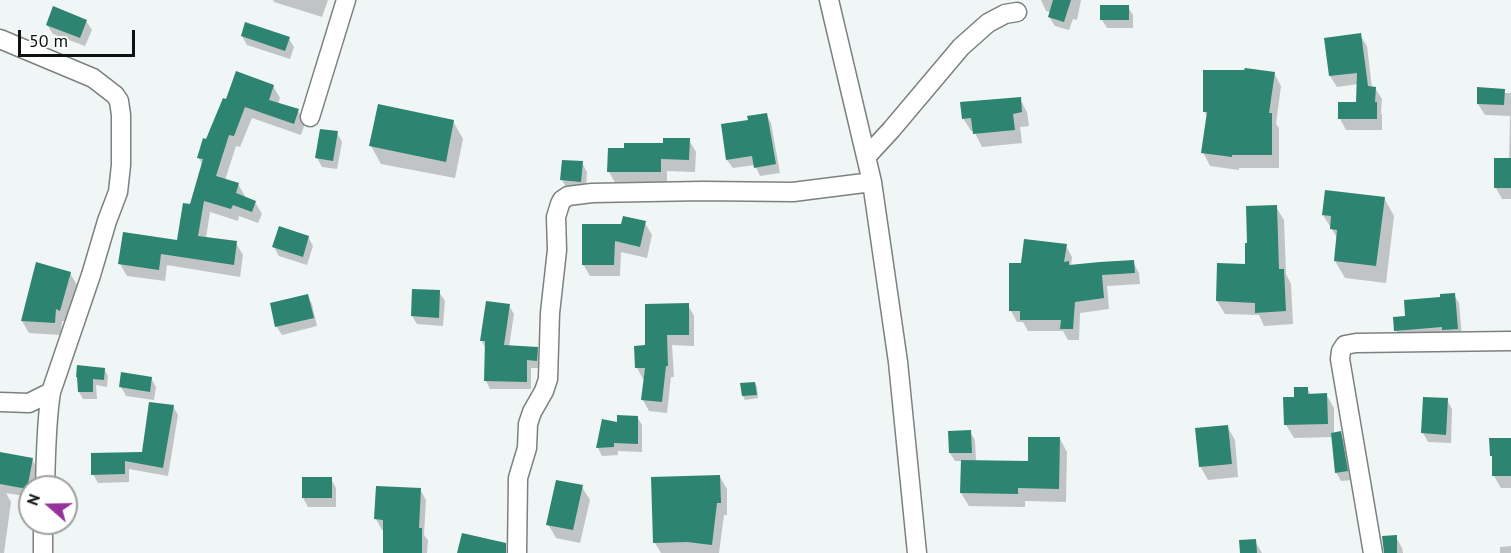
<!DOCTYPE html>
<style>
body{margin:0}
#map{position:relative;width:1511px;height:553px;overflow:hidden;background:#f0f6f5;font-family:"PT Sans",sans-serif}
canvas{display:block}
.north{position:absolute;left:18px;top:475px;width:60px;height:60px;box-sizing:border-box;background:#fff;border:2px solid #9fa0a0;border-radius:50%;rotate:290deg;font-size:16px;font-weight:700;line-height:24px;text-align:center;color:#0f1111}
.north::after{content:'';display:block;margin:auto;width:21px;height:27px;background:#95339b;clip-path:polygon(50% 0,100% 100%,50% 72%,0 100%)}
.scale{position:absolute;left:18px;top:30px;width:117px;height:27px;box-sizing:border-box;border:3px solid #0f1111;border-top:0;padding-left:8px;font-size:18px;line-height:21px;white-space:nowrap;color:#0f1111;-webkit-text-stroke:4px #fff;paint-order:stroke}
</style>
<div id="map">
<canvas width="1511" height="553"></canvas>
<div class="north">N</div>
<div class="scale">50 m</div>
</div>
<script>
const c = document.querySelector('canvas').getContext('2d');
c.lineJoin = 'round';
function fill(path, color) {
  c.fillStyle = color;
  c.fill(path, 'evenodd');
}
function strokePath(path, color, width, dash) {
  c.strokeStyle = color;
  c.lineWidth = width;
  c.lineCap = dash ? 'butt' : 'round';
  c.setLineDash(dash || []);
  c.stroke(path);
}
const shadow = new Path2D(`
 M 273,0 L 328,0 L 322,17 L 274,2 Z
 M 1041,0 L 1081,0 L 1077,20 L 1073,19 L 1069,30 L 1055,26 L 1049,17 L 1051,12 L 1046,11 Z
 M 1128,7 L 1133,15 L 1133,28 L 1107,28 L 1102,20 Z
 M 86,21 L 92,30 L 85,46 L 53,34 L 47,25 Z
 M 1360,35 L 1367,46 L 1372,88 L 1375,88 L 1382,99 L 1381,112 L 1382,115 L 1382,130 L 1346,130 L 1340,119 L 1357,104 L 1358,84 L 1337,87 L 1330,76 L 1326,39 Z
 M 242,36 L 289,39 L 294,47 L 290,59 L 247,45 Z
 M 1274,73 L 1281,86 L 1276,124 L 1279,128 L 1279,168 L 1239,168 L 1239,170 L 1210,166 L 1203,152 L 1208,118 L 1204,111 Z
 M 273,86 L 280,98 L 278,104 L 298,111 L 305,123 L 301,135 L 252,118 L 240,147 L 236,146 L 225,180 L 238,184 L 245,196 L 245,198 L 255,202 L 262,214 L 258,223 L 239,216 L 238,221 L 210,212 L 206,238 L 236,243 L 243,255 L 240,277 L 167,265 L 165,281 L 127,276 L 120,264 L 179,242 L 203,165 L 198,157 L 226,101 Z
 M 1504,91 L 1505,93 L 1511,93 L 1511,199 L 1502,199 L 1496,188 L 1509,160 L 1510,116 L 1485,115 L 1478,104 Z
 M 1020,99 L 1027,112 L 1029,126 L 1020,127 L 1022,143 L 982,147 L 974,131 L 971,131 L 963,118 Z
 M 766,114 L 771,123 L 780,173 L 760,176 L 755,165 L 733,168 L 727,160 L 750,121 Z
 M 453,121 L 463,139 L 455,178 L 381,164 L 371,146 Z
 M 337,133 L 342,142 L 337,169 L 322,167 L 317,158 Z
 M 689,140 L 696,152 L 695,172 L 667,171 L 667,184 L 616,184 L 609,172 L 664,144 Z
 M 582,163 L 587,172 L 586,190 L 567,189 L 562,180 Z
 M 1384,198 L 1394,216 L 1386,283 L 1345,278 L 1335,261 L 1338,239 L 1323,215 Z
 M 1276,207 L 1284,220 L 1286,274 L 1291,284 L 1293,324 L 1264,326 L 1259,315 L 1225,314 L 1217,301 L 1247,266 Z
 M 645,223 L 652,235 L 647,258 L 621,252 L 620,276 L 590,276 L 583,264 L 622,226 Z
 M 308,237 L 313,246 L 307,265 L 279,256 L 274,247 Z
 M 1066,246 L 1072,257 L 1071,266 L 1133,262 L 1139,273 L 1140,284 L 1107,286 L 1109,309 L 1080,313 L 1079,340 L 1068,340 L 1063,331 L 1028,331 L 1023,322 L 1017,322 L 1011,311 L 1022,264 Z
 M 70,273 L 77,285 L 67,322 L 62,321 L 61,335 L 29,333 L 22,321 Z
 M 439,292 L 445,301 L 443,326 L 417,324 L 412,316 Z
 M 307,295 L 312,304 L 317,326 L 282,335 L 277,327 L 271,304 Z
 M 1454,295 L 1459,303 L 1462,337 L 1401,339 L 1396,330 L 1407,318 L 1441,298 Z
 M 688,305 L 694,316 L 694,346 L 672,345 L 674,377 L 671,377 L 667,413 L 649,411 L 643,400 L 645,379 L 643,379 L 637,368 Z
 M 509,306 L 514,314 L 509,347 L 537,348 L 542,356 L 541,368 L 531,368 L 531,389 L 490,389 L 486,381 L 486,349 L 481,340 Z
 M 104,369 L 108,376 L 107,387 L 96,385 L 97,399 L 83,399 L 79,392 L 79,380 Z
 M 151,378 L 156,387 L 154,400 L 126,396 L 121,387 Z
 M 755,383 L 757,387 L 758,398 L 745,400 L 743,396 Z
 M 1307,388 L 1311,395 L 1326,394 L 1334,408 L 1334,434 L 1340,433 L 1345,442 L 1352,480 L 1341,481 L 1336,472 L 1333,437 L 1294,438 L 1286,425 L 1296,398 Z
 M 1447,400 L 1452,409 L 1451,443 L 1428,442 L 1423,433 Z
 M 173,406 L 178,415 L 168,476 L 129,469 L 129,482 L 98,483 L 93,474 L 143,453 Z
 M 637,417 L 642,425 L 642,452 L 618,451 L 618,455 L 602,456 L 598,448 L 603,421 L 618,424 Z
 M 1227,426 L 1235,440 L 1238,477 L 1208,480 L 1200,466 Z
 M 970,432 L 975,440 L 976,461 L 1029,462 L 1060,439 L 1067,452 L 1066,502 L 1025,501 L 1025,507 L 969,506 L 961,493 L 962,461 L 955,461 L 950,453 Z
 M 1511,439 L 1511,488 L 1501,488 L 1494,476 L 1491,440 Z
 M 32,459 L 37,468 L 34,487 L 30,487 L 30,497 L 6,493 L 11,502 L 4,553 L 0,553 L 0,461 Z
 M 720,477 L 727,489 L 727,515 L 724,515 L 719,553 L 661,553 L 655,543 Z
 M 331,479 L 336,488 L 336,507 L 308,507 L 303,498 Z
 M 582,487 L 590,500 L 580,543 L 556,538 L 548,524 Z
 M 420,489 L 426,500 L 424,535 L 428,540 L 427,553 L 385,553 L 385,530 L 382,530 L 376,519 Z
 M 1396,537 L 1402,548 L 1403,553 L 1385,553 Z
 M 1255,541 L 1262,553 L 1241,553 Z
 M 1511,546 L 1511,553 L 1500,553 L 1500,547 Z`);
const building = new Path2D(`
 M 1053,0 L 1071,0 L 1064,22 L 1048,17 Z
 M 1100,5 L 1129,5 L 1129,20 L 1100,20 Z
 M 53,6 L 87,20 L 80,38 L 46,25 Z
 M 245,22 L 290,37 L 285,51 L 241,36 Z
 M 1361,33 L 1368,86 L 1376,87 L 1375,102 L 1377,102 L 1377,119 L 1338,119 L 1338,102 L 1356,102 L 1357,73 L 1329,76 L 1324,38 Z
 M 1245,68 L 1275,72 L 1269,113 L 1272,113 L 1272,155 L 1232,155 L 1232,157 L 1201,153 L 1207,112 L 1203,112 L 1203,70 L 1244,70 Z
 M 236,71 L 274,85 L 269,100 L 299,109 L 294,124 L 245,107 L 234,136 L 229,135 L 216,176 L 239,183 L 236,193 L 256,201 L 252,212 L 233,205 L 231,209 L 204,201 L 198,236 L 237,241 L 234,265 L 161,254 L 159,270 L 118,264 L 123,232 L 177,240 L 183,203 L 190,204 L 203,159 L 197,158 L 203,138 L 206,139 L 223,98 L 226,99 Z
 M 1477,87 L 1505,89 L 1504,105 L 1477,104 Z
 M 1021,97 L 1022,112 L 1013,114 L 1015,130 L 973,134 L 971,118 L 962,119 L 960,102 Z
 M 378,104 L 454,120 L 446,162 L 369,146 Z
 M 767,113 L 776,164 L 754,168 L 752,156 L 726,160 L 721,124 L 748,120 L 747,116 Z
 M 320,129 L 338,131 L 333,161 L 315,158 Z
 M 663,138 L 690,138 L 689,160 L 661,159 L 661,172 L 607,172 L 608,148 L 624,148 L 624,143 L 663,143 Z
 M 1494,158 L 1511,158 L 1511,188 L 1494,188 Z
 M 562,160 L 583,161 L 581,182 L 560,180 Z
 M 1325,190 L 1385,197 L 1376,266 L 1334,261 L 1337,230 L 1330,229 L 1331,216 L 1322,215 Z
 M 1277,205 L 1279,269 L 1284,269 L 1286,311 L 1255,313 L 1255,303 L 1216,301 L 1217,263 L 1245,264 L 1245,243 L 1247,243 L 1246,206 Z
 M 623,216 L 646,221 L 640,247 L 615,241 L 614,265 L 582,265 L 582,224 L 621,224 Z
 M 279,226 L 309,236 L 303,257 L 272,247 Z
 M 1024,239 L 1067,244 L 1064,262 L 1069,261 L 1069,265 L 1100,262 L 1134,260 L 1135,273 L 1102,275 L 1104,298 L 1075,302 L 1073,329 L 1060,329 L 1061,320 L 1020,320 L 1020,311 L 1009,311 L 1009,263 L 1021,263 Z
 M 36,262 L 71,272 L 60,311 L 56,309 L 55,323 L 21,321 Z
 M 412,289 L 440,290 L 439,318 L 411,316 Z
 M 1455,293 L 1458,329 L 1442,330 L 1442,327 L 1394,331 L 1393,317 L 1405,316 L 1404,300 L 1440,297 L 1440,294 Z
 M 308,294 L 314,318 L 275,327 L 270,303 Z
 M 486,301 L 510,304 L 504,345 L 538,347 L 537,361 L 527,360 L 527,382 L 484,381 L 485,341 L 480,341 Z
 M 689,303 L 689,335 L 667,335 L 668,366 L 666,366 L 662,402 L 641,400 L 645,368 L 635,368 L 634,346 L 645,345 L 645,304 Z
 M 77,365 L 105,368 L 104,380 L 93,379 L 93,392 L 78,392 L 77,377 L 76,377 Z
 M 121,372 L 152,377 L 150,392 L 119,387 Z
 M 755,382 L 757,395 L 742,396 L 740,383 Z
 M 1294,387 L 1308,387 L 1308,394 L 1327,393 L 1328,424 L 1284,425 L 1283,397 L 1294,397 Z
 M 1423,397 L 1448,398 L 1446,435 L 1421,433 Z
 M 149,402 L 174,405 L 163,468 L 125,461 L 125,474 L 91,475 L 91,453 L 142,452 Z
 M 617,415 L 638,416 L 638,444 L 614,443 L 614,447 L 596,448 L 602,419 L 617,422 Z
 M 1228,425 L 1232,464 L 1199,467 L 1195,428 Z
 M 971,430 L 972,453 L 949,453 L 948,431 Z
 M 1341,431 L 1348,471 L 1335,473 L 1331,433 Z
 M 1028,437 L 1060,437 L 1059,489 L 1018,488 L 1018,494 L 960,493 L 961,460 L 1028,461 Z
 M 1489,438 L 1511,438 L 1511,476 L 1492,476 L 1492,456 L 1490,456 Z
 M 0,452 L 33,458 L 27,489 L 0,484 Z
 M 720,475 L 721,503 L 717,503 L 712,545 L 687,542 L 653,543 L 651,477 Z
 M 302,477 L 332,477 L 332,498 L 302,498 Z
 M 556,480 L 583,485 L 573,530 L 546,525 Z
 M 376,486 L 421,488 L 419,528 L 422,528 L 422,553 L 383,553 L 383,520 L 374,519 Z
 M 462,533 L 506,543 L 506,553 L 457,553 Z
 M 1397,535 L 1397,553 L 1384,553 L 1382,536 Z
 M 1256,539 L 1257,553 L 1240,553 L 1239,540 Z`);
const minor = new Path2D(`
 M 829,0 L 872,182 L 898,362 L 917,553
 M 0,39 L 93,78 L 115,95 L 119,101 L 121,115 L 121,165 L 118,192 L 107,221 L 91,275 L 51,392 C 46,423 46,455 45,487
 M 310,117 L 346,0
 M 866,157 L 891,130 L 961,47 L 988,23 L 1005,14 L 1017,12
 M 0,402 L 29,403 L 51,392
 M 43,553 L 43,523
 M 517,553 L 518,478 L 527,448 L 528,424 L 532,412 L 544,391 L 548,379 L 550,313 L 557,250 L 556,217 L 560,204 L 562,200 L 568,196 L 592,193 L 703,191 L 793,192 L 872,182
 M 1373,553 L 1340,359 L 1341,351 L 1345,345 L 1356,343 L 1511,341`);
fill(shadow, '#0003');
fill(building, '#2c8471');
strokePath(minor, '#7c817f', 21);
strokePath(minor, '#fff', 18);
</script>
